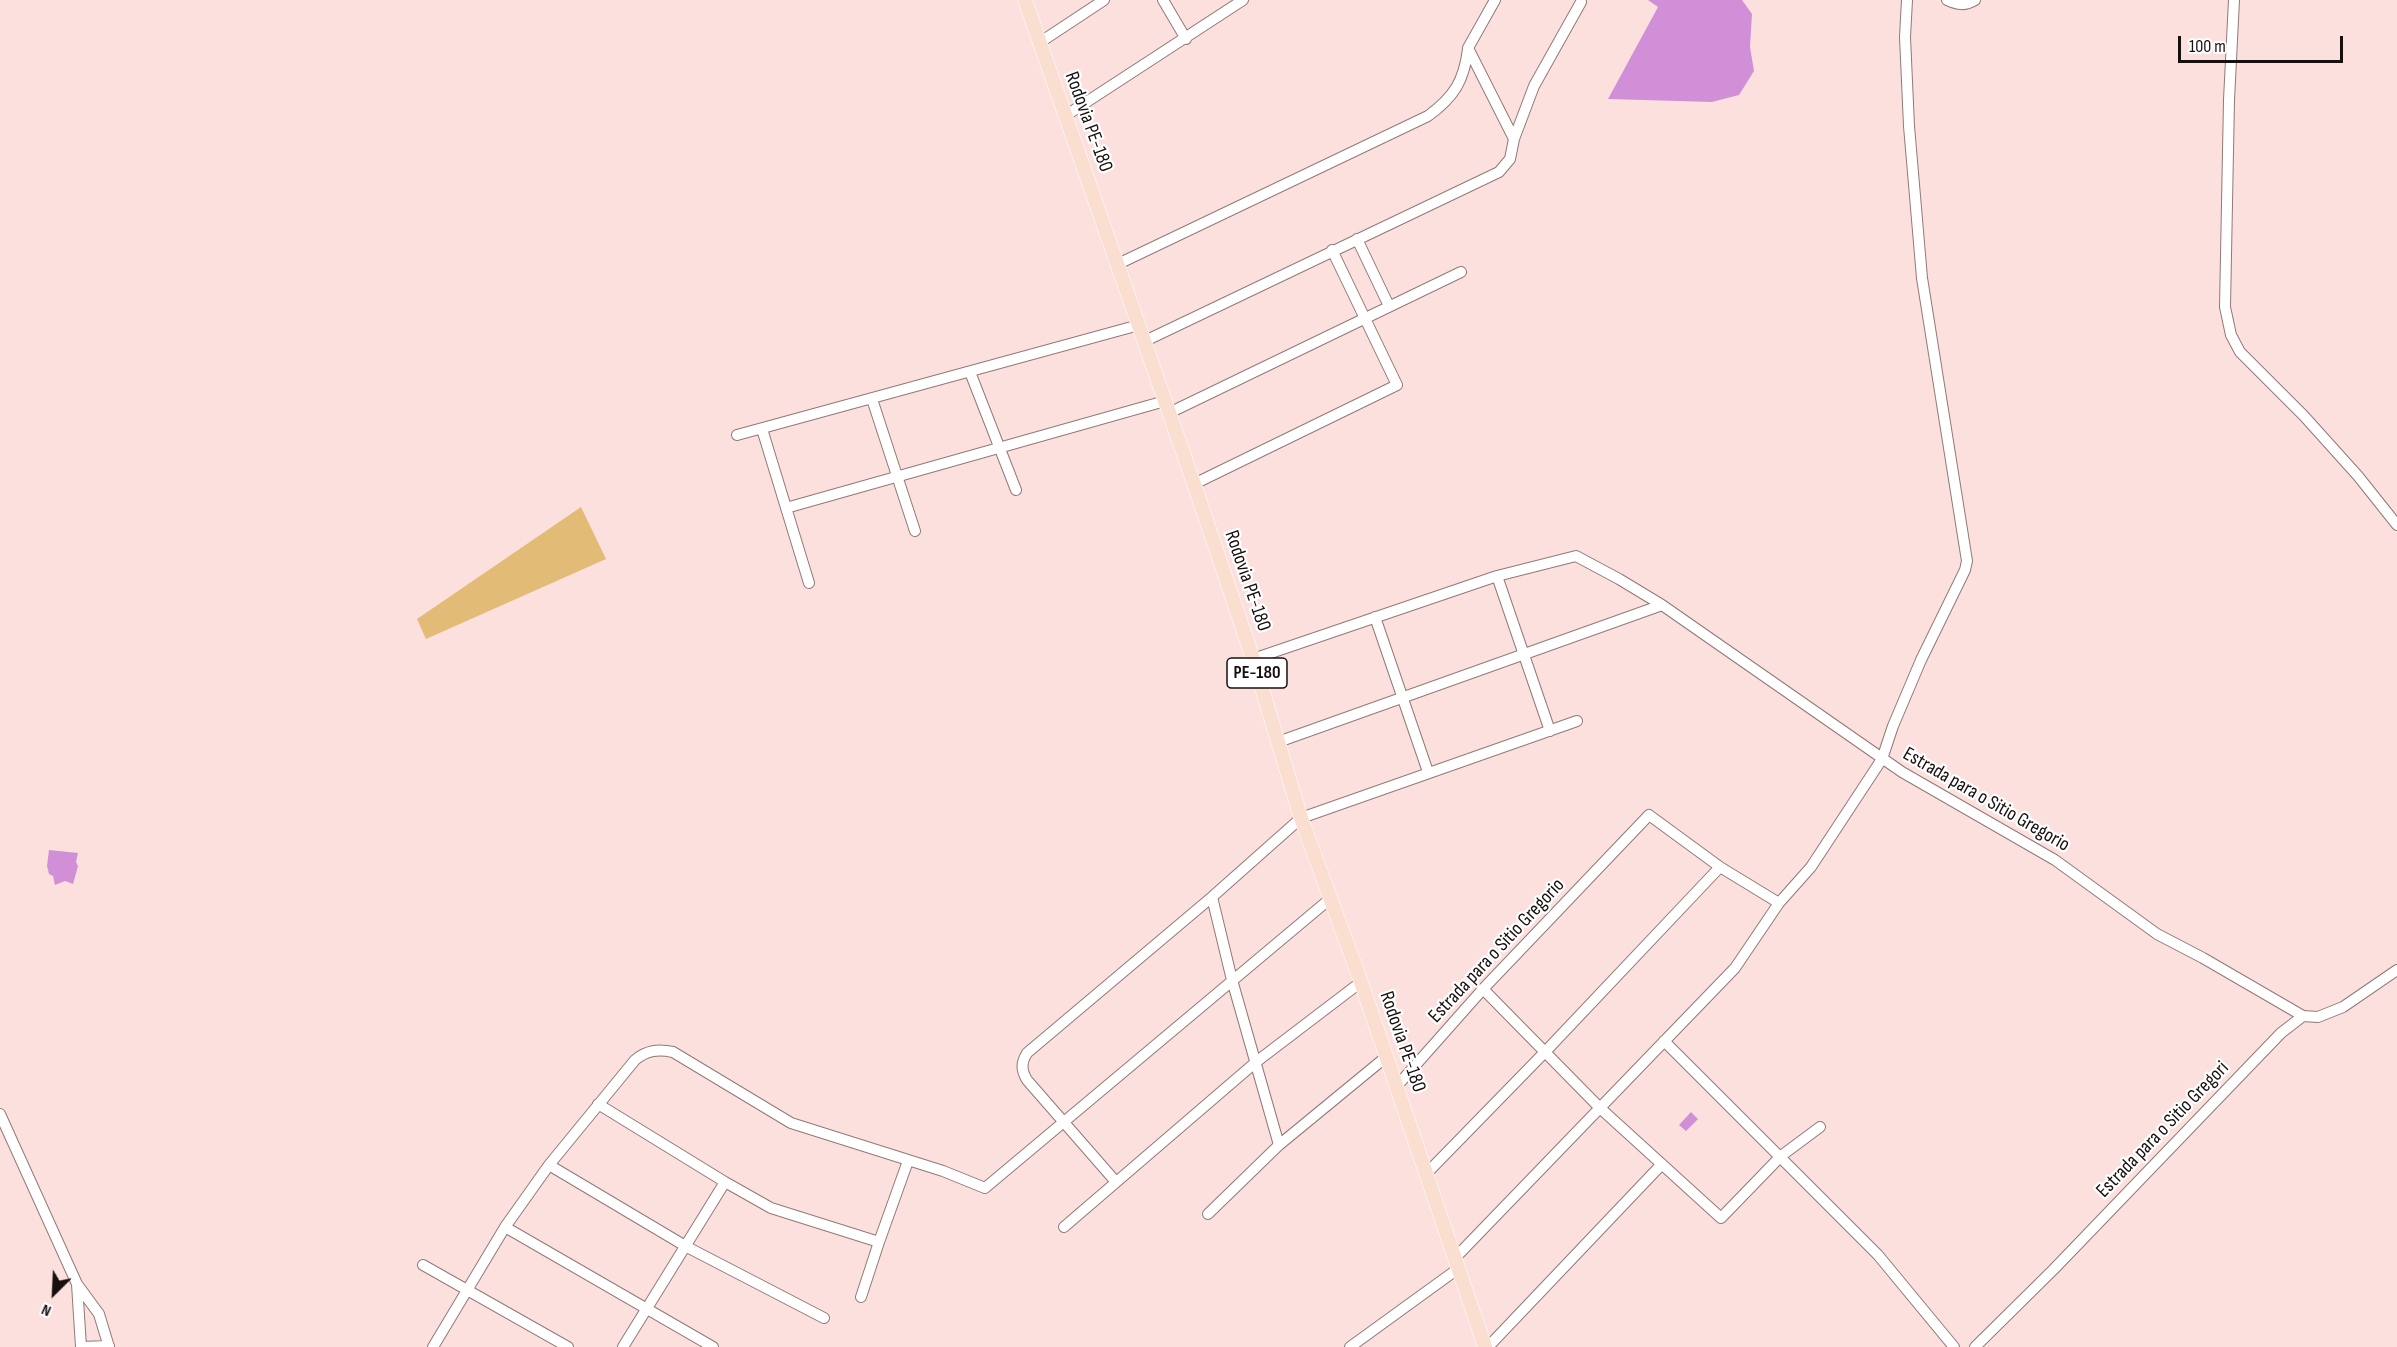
<!DOCTYPE html>
<style>
body{margin:0}
#map{position:relative;width:2397px;height:1347px;overflow:hidden;background:#fce0de;font-family:"Sofia Sans Condensed",sans-serif}
canvas{display:block}
.north{position:absolute;left:24px;top:1263px;width:60px;height:60px;-webkit-text-stroke:4px #fff;paint-order:stroke;rotate:204deg;font-size:16px;font-weight:700;line-height:24px;text-align:center;color:#180f0f}
.north::after{content:'';display:block;margin:auto;width:21px;height:27px;background:#180f0f;clip-path:polygon(50% 0,100% 100%,50% 72%,0 100%)}
.scale{position:absolute;left:2178px;top:36px;width:165px;height:27px;box-sizing:border-box;border:3px solid #180f0f;border-top:0;padding-left:8px;font-size:18px;line-height:21px;white-space:nowrap;color:#180f0f;-webkit-text-stroke:4px #fff;paint-order:stroke}
</style>
<div id="map">
<canvas width="2397" height="1347"></canvas>
<div class="north">N</div>
<div class="scale">100 m</div>
</div>
<script>
const c = document.querySelector('canvas').getContext('2d');
c.lineJoin = 'round';
function fill(path, color) {
  c.fillStyle = color;
  c.fill(path, 'evenodd');
}
function strokePath(path, color, width, dash) {
  c.strokeStyle = color;
  c.lineWidth = width;
  c.lineCap = dash ? 'butt' : 'round';
  c.setLineDash(dash || []);
  c.stroke(path);
}
function write(font, color, halo, rows, align = 'center') {
  c.font = font + ' "Sofia Sans Condensed",sans-serif';
  c.lineWidth = 4.5;
  c.setLineDash([]);
  c.textBaseline = 'middle';
  c.strokeStyle = halo;
  c.fillStyle = color;
  for (const [text, x, y, turn = 0] of rows) {
    c.save();
    c.translate(x, y);
    c.rotate((+turn || 0) * Math.PI / 180);
    c.textAlign = isNaN(turn) ? turn : align;
    if (halo) c.strokeText(text, 0, 0);
    c.fillText(text, 0, 0);
    c.restore();
  }
}
const green = new Path2D(`
 M 581,507 L 606,559 L 426,639 L 417,619 Z`);
const water = new Path2D(`
 M 1648,0 L 1742,0 L 1752,14 L 1750,47 L 1754,71 L 1739,95 L 1712,102 L 1608,99 L 1658,7 Z
 M 49,850 L 78,853 L 76,862 L 78,866 L 73,884 L 65,881 L 55,885 L 53,876 L 49,874 L 47,866 Z
 M 1691,1112 L 1698,1119 L 1686,1131 L 1679,1125 Z`);
const minor = new Path2D(`
 M 1163,0 L 1186,39
 M 1947,0 C 1958,5 1965,6 1975,0
 M 2234,0 L 2229,100 L 2225,307 L 2231,335 L 2240,352 L 2304,416 L 2358,476 L 2397,525
 M 1039,43 L 1104,0
 M 1065,116 L 1243,0
 M 1514,139 L 1534,86 L 1581,2
 M 1357,239 L 1389,306
 M 1118,264 L 1428,116 C 1454,97 1464,81 1468,49
 M 1145,341 L 1499,172 L 1510,159 L 1514,139 L 1468,48 L 1495,0
 M 970,372 L 1016,490
 M 872,399 L 915,531
 M 1169,413 L 1461,272
 M 762,429 L 809,583
 M 737,435 L 1139,325
 M 1194,484 L 1397,385 L 1332,250
 M 786,508 L 1165,401
 M 1497,576 L 1576,556 L 1619,579 L 1662,605 L 1902,772 L 2055,860 L 2157,934 L 2203,958 L 2303,1016
 M 1375,617 L 1428,772
 M 1253,659 L 1497,576 L 1550,731
 M 1278,742 L 1662,605
 M 1483,989 L 1600,1108 L 1721,1218 L 1781,1156 L 1820,1127
 M 1664,1041 L 1878,1255 L 1954,1347
 M 1397,1086 L 1483,989 L 1649,815 L 1720,867 L 1779,903 L 1811,867 L 1882,759 L 1893,726 L 1921,660 L 1965,570 L 1967,561 L 1922,278 L 1909,126 L 1905,37 L 1907,0
 M 598,1104 L 725,1182 L 771,1208 L 879,1242 L 908,1161
 M 0,1114 L 77,1284 L 99,1314 L 109,1347
 M 1279,1145 L 1232,980 L 1212,897 L 1301,818 L 1577,721
 M 549,1165 L 687,1247 L 824,1318
 M 1427,1173 L 1545,1052 L 1720,867
 M 1116,1182 L 1027,1080 C 1021,1070 1021,1063 1027,1053 L 1212,897
 M 1208,1214 L 1279,1145 L 1386,1057
 M 505,1227 L 713,1347
 M 1064,1227 L 1256,1062 L 1361,982
 M 1455,1258 L 1735,968 L 1779,903
 M 423,1265 L 568,1347
 M 77,1284 L 81,1347
 M 861,1297 L 879,1242
 M 81,1347 L 109,1346
 M 433,1347 L 505,1227 L 549,1165 L 635,1060 C 647,1050 658,1049 673,1052 L 791,1123 L 943,1171 L 985,1188 L 1331,898
 M 623,1347 L 725,1182
 M 1350,1347 L 1459,1268
 M 1488,1347 L 1662,1164
 M 1975,1347 L 2054,1269 L 2281,1033 L 2303,1016 L 2318,1017 L 2343,1007 L 2397,970`);
const major = new Path2D(`
 M 1025,0 L 1194,484 L 1253,659 L 1301,818 L 1361,982 L 1485,1347`);
const shields = [
 [1257,673,60]
];
const shieldNames = [
 ["PE-180",1257,673]
];
const streetNames = [
 ["Rodovia PE-180",1088,122,70],
 ["Rodovia PE-180",1247,581,71],
 ["Estrada para o Sitio Gregorio",1986,800,30],
 ["Estrada para o Sitio Gregorio",1497,951,-47],
 ["Rodovia PE-180",1402,1042,71],
 ["Estrada para o Sitio Gregori",2163,1130,-46]
];
fill(green, '#e2bb76');
fill(water, '#d18fd8');
strokePath(minor, '#917977', 12);
strokePath(major, '#fff', 15);
strokePath(minor, '#fff', 10);
strokePath(major, '#fadfd0', 14);
for (const [x, y, w] of shields) {
  const box = new Path2D();
  box.roundRect(x - w / 2, y - 15, w, 30, 4.5);
  c.fillStyle = '#fff';
  c.fill(box);
  strokePath(box, '#180f0f', 1.5);
}
write('bold 18px', '#180f0f', null, shieldNames);
write('20px', '#180f0f', '#fff', streetNames);
</script>
